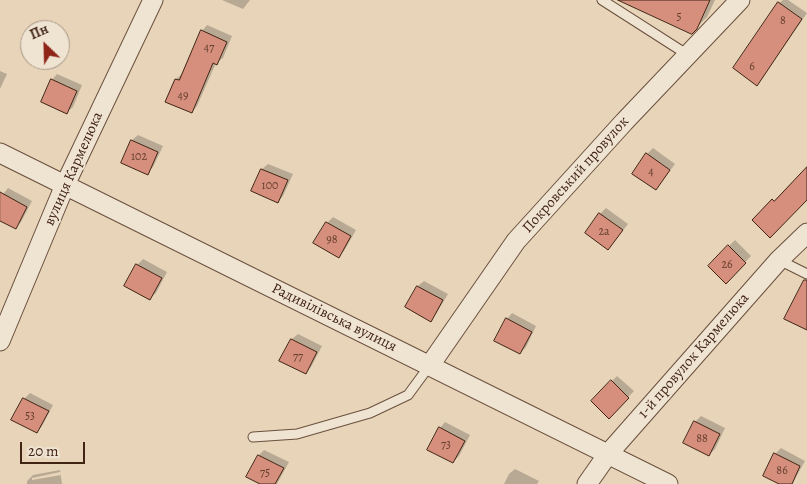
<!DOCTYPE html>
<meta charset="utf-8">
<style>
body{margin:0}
#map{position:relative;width:807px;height:484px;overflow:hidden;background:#e7d4b9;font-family:Alegreya,serif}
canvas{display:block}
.north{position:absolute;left:20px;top:20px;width:50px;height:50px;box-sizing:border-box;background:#efe3d2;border:1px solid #a99786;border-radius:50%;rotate:336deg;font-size:14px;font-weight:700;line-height:20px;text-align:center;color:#412414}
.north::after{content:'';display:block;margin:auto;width:18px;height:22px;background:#8f2418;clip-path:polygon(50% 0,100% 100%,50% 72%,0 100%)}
.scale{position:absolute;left:20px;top:442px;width:65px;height:22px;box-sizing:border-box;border:2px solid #412414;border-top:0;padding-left:6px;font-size:15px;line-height:18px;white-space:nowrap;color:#412414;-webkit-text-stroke:4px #efe3d2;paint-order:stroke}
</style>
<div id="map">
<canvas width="807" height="484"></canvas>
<div class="north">Пн</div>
<div class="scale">20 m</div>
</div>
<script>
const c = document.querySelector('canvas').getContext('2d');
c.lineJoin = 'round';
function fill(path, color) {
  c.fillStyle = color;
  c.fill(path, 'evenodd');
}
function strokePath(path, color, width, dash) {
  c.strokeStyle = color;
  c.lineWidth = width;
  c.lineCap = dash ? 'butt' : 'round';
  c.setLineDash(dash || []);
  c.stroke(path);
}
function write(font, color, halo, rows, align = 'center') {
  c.font = font + ' Alegreya,serif';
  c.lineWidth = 4;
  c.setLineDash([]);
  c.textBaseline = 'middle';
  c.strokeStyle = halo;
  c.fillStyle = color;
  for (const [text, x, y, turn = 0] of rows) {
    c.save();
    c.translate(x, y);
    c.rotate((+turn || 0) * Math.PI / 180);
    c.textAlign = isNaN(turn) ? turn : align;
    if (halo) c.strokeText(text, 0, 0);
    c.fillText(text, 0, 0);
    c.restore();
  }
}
const shadow = new Path2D(`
 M 222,0 L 250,0 L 243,9 Z
 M 621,0 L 715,0 L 707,17 L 692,32 Z
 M 783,0 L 788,0 L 807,13 L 762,78 L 779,3 Z
 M 207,25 L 232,36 L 223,58 L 216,63 L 197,106 L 192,112 L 176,79 L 182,74 L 202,31 Z
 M 0,71 L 7,74 L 0,89 Z
 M 57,74 L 82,85 L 73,107 L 67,112 L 52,80 Z
 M 138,135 L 163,146 L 153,167 L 147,173 L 132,140 Z
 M 653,148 L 675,164 L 656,189 L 647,154 Z
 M 268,164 L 293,174 L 283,196 L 278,202 L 253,191 L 262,169 Z
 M 8,188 L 32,201 L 21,222 L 16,227 L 0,219 L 0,198 Z
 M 606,208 L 628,224 L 608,249 L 600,214 Z
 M 333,217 L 356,230 L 344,251 L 339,256 L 327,223 Z
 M 735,240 L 751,256 L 726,282 L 709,266 Z
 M 143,259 L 167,272 L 156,293 L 150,298 L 137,265 Z
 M 424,281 L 448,294 L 436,314 L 431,320 L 407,307 L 418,286 Z
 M 512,313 L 536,326 L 526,347 L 520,353 L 507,319 Z
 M 298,334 L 322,346 L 311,367 L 305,373 L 281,360 L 292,339 Z
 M 617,376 L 634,391 L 609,417 L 592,401 Z
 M 30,393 L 53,405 L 42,426 L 37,432 L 24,399 Z
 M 701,416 L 725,428 L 715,449 L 709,455 L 695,422 Z
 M 445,422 L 470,435 L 459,456 L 453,462 L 440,428 Z
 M 781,448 L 805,461 L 792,484 L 782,484 L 775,454 Z
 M 264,450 L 289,462 L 277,484 L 263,484 L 259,455 Z
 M 515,469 L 539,481 L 537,484 L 504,484 L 509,474 Z
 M 60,470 L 62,484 L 27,484 L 27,481 L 33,475 ZM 60,472 L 61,475 L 32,480 L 32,478 Z`);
const building = new Path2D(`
 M 618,0 L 710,0 L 697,29 L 692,34 Z
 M 778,2 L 802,19 L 757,86 L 733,68 Z
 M 201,30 L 227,42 L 217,65 L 213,63 L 192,113 L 165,102 L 175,79 L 179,80 Z
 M 51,79 L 77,91 L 67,114 L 41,102 Z
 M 131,140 L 158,152 L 148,175 L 121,163 Z
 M 646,153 L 670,170 L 656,190 L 632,174 Z
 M 807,167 L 807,200 L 770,238 L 752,220 L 772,199 L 774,201 Z
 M 261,169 L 288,180 L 278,203 L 251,191 Z
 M 0,192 L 27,207 L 16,229 L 0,221 Z
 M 599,213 L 623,230 L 608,250 L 585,233 Z
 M 326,222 L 351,236 L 339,258 L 313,243 Z
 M 728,245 L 746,263 L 726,284 L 708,266 Z
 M 136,264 L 162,278 L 150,300 L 124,286 Z
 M 804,280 L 807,280 L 807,330 L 784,319 Z
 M 417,286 L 443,300 L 431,322 L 405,307 Z
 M 506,318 L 532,332 L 520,354 L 494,341 Z
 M 291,339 L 317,352 L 306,374 L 279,361 Z
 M 611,380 L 629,398 L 609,419 L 591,401 Z
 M 23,398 L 49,411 L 37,433 L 11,420 Z
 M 694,421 L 720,434 L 709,456 L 683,443 Z
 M 439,427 L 465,441 L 453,463 L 427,450 Z
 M 774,453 L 800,466 L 792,484 L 779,484 L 763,476 Z
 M 258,455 L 284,468 L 275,484 L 260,484 L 246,477 Z`);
const lane = new Path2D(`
 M 602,0 L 688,55
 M 779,260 L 807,274
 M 253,437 L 297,434 L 370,413 L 408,395 L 430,365`);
const street = new Path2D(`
 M 0,153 L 668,484
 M 0,341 L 65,185 L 153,0
 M 430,365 L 516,241 L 624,122 L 740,0
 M 587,484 L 608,454 L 779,260 L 807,233`);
const numberNames = [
 ["5",679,17],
 ["8",783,21],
 ["47",209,48],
 ["6",752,67],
 ["49",183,96],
 ["102",139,157],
 ["4",651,172],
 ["100",270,186],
 ["2а",604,232],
 ["98",332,240],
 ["26",727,265],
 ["77",298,357],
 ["53",30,416],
 ["88",702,439],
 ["73",446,445],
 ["86",782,471],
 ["75",265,473]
];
const streetNames = [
 ["вулиця Кармелюка",74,169,-66],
 ["Покровський провулок",576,175,-48],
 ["Радивілівська вулиця",334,318,26],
 ["1-й провулок Кармелюка",694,356,-49]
];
fill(shadow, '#0003');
fill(building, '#d58f7c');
strokePath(building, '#412414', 1);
strokePath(lane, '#6a503d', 11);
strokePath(street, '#6a503d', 21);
strokePath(lane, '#efe3d2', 9);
strokePath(street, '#efe3d2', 19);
write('12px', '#663f2e', null, numberNames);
write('15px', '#412414', '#efe3d2', streetNames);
</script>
